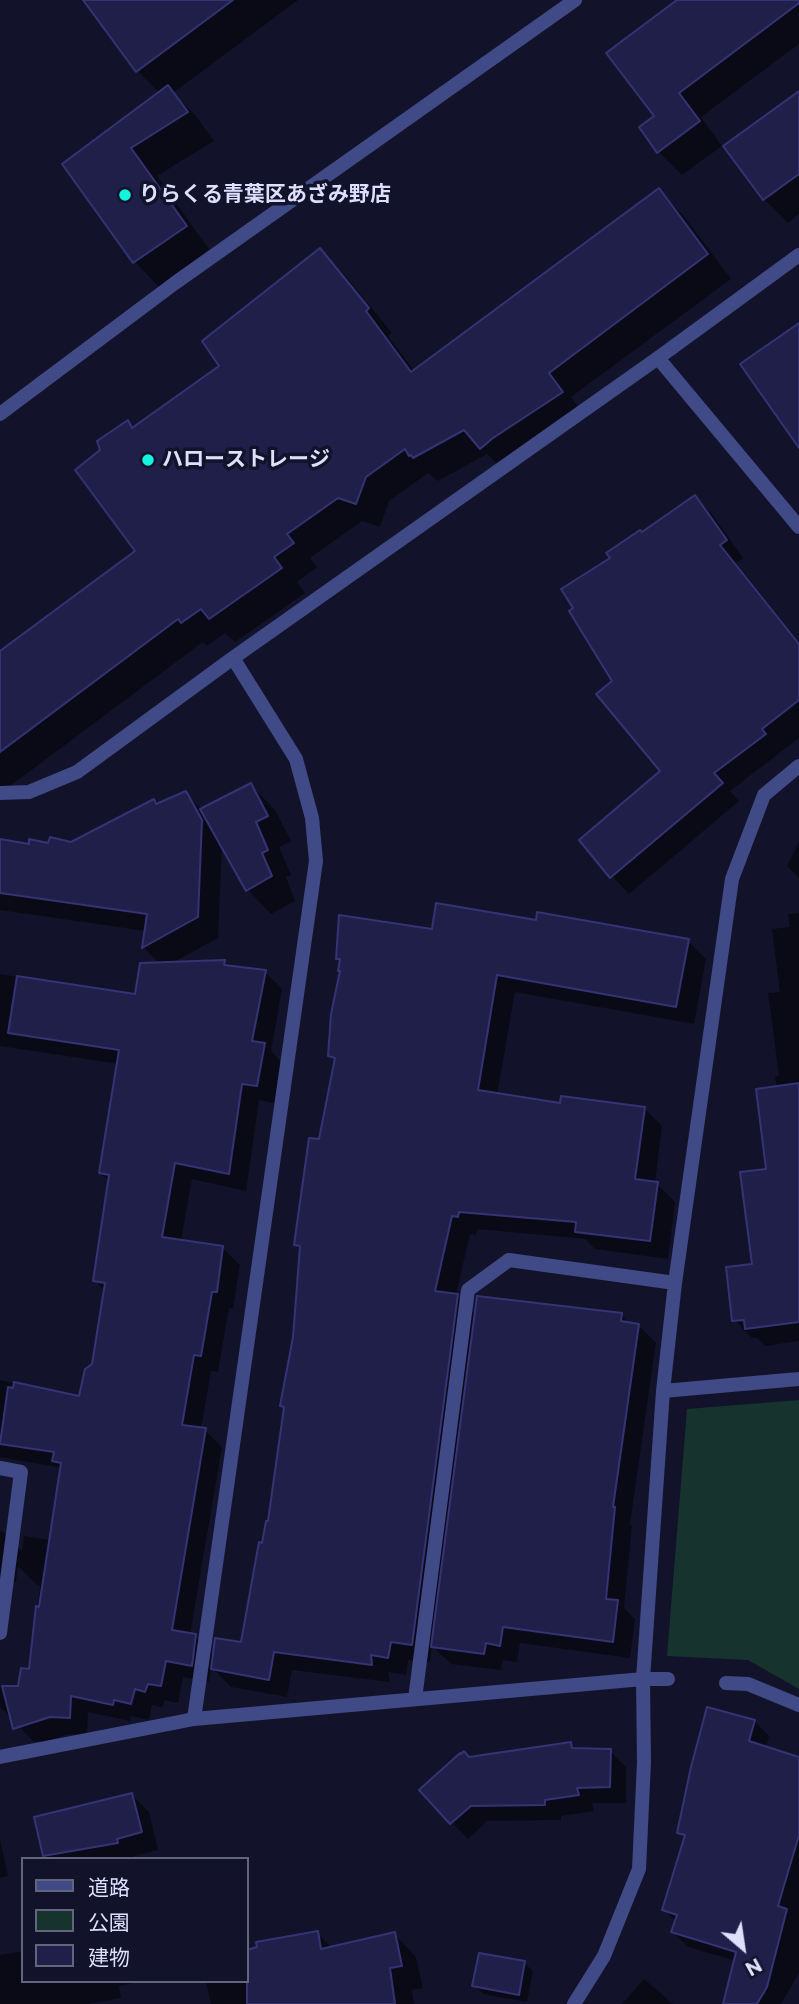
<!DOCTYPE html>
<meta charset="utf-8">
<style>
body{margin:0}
#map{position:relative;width:799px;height:2004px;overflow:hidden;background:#12132a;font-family:Montserrat,"Noto Sans JP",sans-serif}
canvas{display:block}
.legend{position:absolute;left:21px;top:1857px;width:228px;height:126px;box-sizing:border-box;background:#12132a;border:2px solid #63657e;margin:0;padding:9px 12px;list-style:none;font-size:21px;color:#dddffd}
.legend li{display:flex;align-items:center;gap:14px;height:35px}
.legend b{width:35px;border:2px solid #63657e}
.north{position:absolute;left:708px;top:1913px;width:70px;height:70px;-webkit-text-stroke:5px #12132a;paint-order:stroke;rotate:151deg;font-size:19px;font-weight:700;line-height:28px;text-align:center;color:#dddffd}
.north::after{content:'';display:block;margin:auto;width:24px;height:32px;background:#dddffd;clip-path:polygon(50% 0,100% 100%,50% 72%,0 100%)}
</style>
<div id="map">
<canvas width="799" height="2004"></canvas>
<ul class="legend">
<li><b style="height:9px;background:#404a86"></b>道路</li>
<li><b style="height:19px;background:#16332d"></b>公園</li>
<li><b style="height:19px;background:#201f4a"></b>建物</li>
</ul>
<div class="north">N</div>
</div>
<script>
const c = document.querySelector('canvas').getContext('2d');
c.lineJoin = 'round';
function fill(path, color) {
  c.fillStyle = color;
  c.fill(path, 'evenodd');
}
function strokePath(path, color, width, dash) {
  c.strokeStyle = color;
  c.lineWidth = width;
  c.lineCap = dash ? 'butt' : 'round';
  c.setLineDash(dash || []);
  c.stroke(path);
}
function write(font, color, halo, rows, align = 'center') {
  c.font = font + ' Montserrat,"Noto Sans JP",sans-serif';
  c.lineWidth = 7;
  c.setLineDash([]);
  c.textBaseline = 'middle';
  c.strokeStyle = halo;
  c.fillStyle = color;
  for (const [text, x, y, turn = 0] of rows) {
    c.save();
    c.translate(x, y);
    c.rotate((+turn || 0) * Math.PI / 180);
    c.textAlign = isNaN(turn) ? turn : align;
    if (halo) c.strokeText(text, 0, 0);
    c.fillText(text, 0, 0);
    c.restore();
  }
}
const green = new Path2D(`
 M 799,1400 L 799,1689 L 748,1660 L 667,1656 L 687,1409 Z`);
const shadow = new Path2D(`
 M 85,0 L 298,0 L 173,93 L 196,116 L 214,141 L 157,176 L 213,255 L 162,290 L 135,262 L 65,164 L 160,94 L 138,71 Z
 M 680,0 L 794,0 L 799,7 L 799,44 L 701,117 L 722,146 L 682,175 L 659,152 L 656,116 Z
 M 799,93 L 799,214 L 788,223 L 764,199 Z
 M 659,191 L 683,215 L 731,279 L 571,397 L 586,417 L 505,472 L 487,454 L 438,481 L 428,473 L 389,501 L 380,527 L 362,521 L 310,558 L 317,567 L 297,582 L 305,593 L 235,642 L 225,633 L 207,646 L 203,642 L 2,792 L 0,789 L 0,653 L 137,551 L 102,450 L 128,422 L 134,429 L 221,366 L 320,250 L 344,274 L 392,333 L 388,336 L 415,372 Z
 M 695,497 L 712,514 L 743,558 L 736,563 L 799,642 L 799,738 L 730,791 L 739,801 L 629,894 L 612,876 L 663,772 L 614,681 L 612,559 L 642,534 Z
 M 251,785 L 275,810 L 291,841 L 279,847 L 291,875 L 286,877 L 295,901 L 271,914 L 247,889 L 222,845 L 218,938 L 172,963 L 224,962 L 229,967 L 265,972 L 282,989 L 271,1051 L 281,1062 L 274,1103 L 259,1100 L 246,1191 L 192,1179 L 181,1241 L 222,1247 L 240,1265 L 233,1309 L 229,1308 L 218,1372 L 211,1371 L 201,1429 L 205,1430 L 222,1447 L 190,1635 L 195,1636 L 215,1655 L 242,1644 L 264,1545 L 285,1409 L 282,1405 L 295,1338 L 301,1250 L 296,1245 L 336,1062 L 330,1056 L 342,972 L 341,962 L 338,958 L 433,931 L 537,922 L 688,941 L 706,959 L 694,1024 L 515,992 L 497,1095 L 562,1105 L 644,1108 L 662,1126 L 655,1183 L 657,1184 L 675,1202 L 668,1259 L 595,1249 L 585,1239 L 477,1229 L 476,1235 L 470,1234 L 456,1295 L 476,1315 L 621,1315 L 630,1324 L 638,1325 L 656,1343 L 630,1524 L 632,1526 L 624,1608 L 635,1619 L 630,1658 L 520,1643 L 517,1662 L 503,1660 L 501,1670 L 451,1664 L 432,1646 L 430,1662 L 408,1660 L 406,1675 L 388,1672 L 390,1682 L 292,1670 L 287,1697 L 231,1687 L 211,1667 L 209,1682 L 183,1677 L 178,1703 L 165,1700 L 162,1708 L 152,1705 L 149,1720 L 131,1716 L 130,1721 L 88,1712 L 87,1735 L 69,1734 L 44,1742 L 33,1741 L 0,1707 L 0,1687 L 19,1688 L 30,1671 L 40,1586 L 37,1585 L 18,1566 L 16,1582 L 0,1579 L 0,1531 L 3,1532 L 22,1551 L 24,1536 L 50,1540 L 62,1468 L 0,1457 L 0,1380 L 81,1398 L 94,1365 L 105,1291 L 94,1280 L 110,1182 L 100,1173 L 119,1064 L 0,1046 L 0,974 L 136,996 L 160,964 L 144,948 L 146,931 L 0,910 L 0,841 L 49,849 L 71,843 L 186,794 L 202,810 Z
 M 799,842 L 799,878 L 787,866 Z
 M 799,913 L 799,1341 L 765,1346 L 757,1338 L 752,1338 L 734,1320 L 754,1265 L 768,1170 L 777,1088 L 775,1076 L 779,1076 L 768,993 L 780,992 L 772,929 L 790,927 L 788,914 Z
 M 754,1721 L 769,1736 L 766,1748 L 799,1759 L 799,1973 L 781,2004 L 725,2004 L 736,1961 L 688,1947 L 673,1932 L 676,1922 L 664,1910 L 686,1839 L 679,1833 Z
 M 570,1744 L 577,1750 L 610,1751 L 626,1767 L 626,1803 L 592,1803 L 594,1811 L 561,1816 L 561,1820 L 487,1821 L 468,1839 L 421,1790 L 469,1758 Z
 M 132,1795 L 149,1812 L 158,1850 L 134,1856 L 134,1859 L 48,1859 L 45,1855 Z
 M 0,1839 L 8,1876 L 0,1878 Z
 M 317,1933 L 332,1948 L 394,1934 L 416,1957 L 423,1988 L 412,1990 L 414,2004 L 211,2004 L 206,1981 L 247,1981 L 247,1952 Z
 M 23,1951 L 23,1981 L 142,1981 L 119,1986 L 121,1998 L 88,2004 L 0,2004 L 0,1955 Z
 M 524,1963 L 533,1971 L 527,2002 L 483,1994 L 474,1985 Z
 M 644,1979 L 673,2004 L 622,2004 Z`);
const building = new Path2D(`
 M 83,0 L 233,0 L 136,72 Z
 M 677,0 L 799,0 L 799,3 L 679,93 L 700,121 L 657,153 L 639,127 L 654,116 L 606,53 Z
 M 168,85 L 188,112 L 131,148 L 187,226 L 133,263 L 62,164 Z
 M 799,91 L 799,174 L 763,200 L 723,146 Z
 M 659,188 L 708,254 L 549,373 L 563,392 L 493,438 L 480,449 L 464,430 L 413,458 L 411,455 L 409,456 L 405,449 L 366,477 L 356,504 L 338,498 L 287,534 L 294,543 L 274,557 L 282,568 L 209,619 L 201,609 L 181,623 L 178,619 L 0,752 L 0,651 L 135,551 L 75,470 L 100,450 L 97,441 L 128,420 L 132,428 L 219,366 L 202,341 L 320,248 L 369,308 L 366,311 L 411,372 Z
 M 799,323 L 799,448 L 740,364 Z
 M 695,495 L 727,540 L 720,545 L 799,644 L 799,700 L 762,729 L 766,734 L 714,773 L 723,783 L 610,878 L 579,840 L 660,771 L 596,694 L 612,681 L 569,611 L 573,608 L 561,589 L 610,558 L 606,553 L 640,530 L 642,532 Z
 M 251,783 L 268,816 L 256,822 L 268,850 L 262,853 L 272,876 L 246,891 L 200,809 Z
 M 186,791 L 202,820 L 198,917 L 142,948 L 147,914 L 0,893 L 0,839 L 29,844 L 29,839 L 48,843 L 50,837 L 71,842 L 154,799 L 156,804 Z
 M 436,903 L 536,920 L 537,912 L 689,939 L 676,1007 L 497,975 L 478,1090 L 560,1103 L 561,1096 L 645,1107 L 635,1179 L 658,1182 L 650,1241 L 575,1232 L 576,1222 L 459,1212 L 458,1217 L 452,1216 L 435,1291 L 458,1294 L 412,1645 L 391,1642 L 388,1658 L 371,1655 L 372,1665 L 274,1652 L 269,1680 L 211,1669 L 215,1638 L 241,1642 L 259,1542 L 262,1543 L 266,1521 L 268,1521 L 284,1407 L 280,1406 L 293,1337 L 300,1246 L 294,1245 L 309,1138 L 319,1139 L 335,1058 L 328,1056 L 331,1014 L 340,971 L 338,971 L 340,959 L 336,959 L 339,915 L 432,929 Z
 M 225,960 L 224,965 L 266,970 L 252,1041 L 265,1043 L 257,1086 L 242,1084 L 229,1174 L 175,1163 L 162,1237 L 223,1246 L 217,1292 L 212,1292 L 201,1356 L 194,1355 L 182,1425 L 206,1428 L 172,1630 L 196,1634 L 192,1666 L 166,1661 L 161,1686 L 148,1684 L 145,1692 L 135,1689 L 131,1704 L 114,1700 L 113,1705 L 71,1696 L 70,1718 L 50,1717 L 13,1729 L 2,1686 L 18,1686 L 21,1668 L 29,1669 L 36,1606 L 39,1607 L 61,1463 L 52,1461 L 54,1452 L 0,1444 L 8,1387 L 13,1388 L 14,1382 L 79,1396 L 85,1369 L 92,1364 L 105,1283 L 93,1281 L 109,1175 L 99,1173 L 119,1050 L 8,1033 L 17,976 L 135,994 L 140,963 Z
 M 799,1083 L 799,1322 L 745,1329 L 744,1320 L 732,1321 L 726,1267 L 752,1264 L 740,1172 L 766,1169 L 756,1089 Z
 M 477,1296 L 622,1313 L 621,1321 L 639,1324 L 613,1507 L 615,1507 L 606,1599 L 618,1600 L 613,1642 L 503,1627 L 500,1646 L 486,1643 L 484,1654 L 431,1647 Z
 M 707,1707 L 755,1720 L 749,1741 L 799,1757 L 799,1835 L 778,1906 L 787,1909 L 767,1987 L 757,2004 L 723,2004 L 736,1952 L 671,1932 L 677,1915 L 662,1910 L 685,1835 L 677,1833 L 691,1767 Z
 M 571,1742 L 572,1748 L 611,1749 L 610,1787 L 577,1788 L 579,1795 L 545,1800 L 545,1805 L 471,1806 L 450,1824 L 419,1790 L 460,1753 L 461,1754 L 464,1751 L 469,1757 Z
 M 132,1793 L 142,1832 L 117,1839 L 118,1843 L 43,1856 L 34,1817 Z
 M 318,1931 L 321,1949 L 395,1932 L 402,1966 L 390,1968 L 395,2004 L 247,2004 L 247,1950 L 257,1947 L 256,1942 Z
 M 479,1953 L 525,1961 L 519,1995 L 472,1986 Z`);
const minor = new Path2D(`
 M 658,358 L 799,527
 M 0,793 L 29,792 L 77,772 L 233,658 L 658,358 L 799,255
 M 663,1391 L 799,1379
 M 0,1468 L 21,1472 L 0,1633
 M 726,1683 L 748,1684 L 799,1705
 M 415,1699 L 468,1290 L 509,1260 L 675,1283
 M 194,1719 L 316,861 L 312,818 L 296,759 L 233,658
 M 0,1757 L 194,1719 L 643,1679 L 668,1679
 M 574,2004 L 604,1956 L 639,1869 L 644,1762 L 643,1679 L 663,1391 L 675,1283 L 732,879 L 764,795 L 799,766`);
const tertiary = new Path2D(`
 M 0,414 L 175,283 L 575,0`);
const markers = [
 [125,195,7,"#14f2e0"],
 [148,460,7,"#14f2e0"]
];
const poiNames = [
 ["りらくる青葉区あざみ野店",139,195],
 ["ハローストレージ",162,460]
];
fill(green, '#16332d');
fill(shadow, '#0007');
fill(building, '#201f4a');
strokePath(building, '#343374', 2);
strokePath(minor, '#404a86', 14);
strokePath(tertiary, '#404a86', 14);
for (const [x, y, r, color] of markers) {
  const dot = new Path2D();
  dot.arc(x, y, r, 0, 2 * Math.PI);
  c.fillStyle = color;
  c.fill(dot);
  strokePath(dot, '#12132a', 2.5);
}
write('bold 21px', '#dddffd', '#12132a', poiNames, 'left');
</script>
